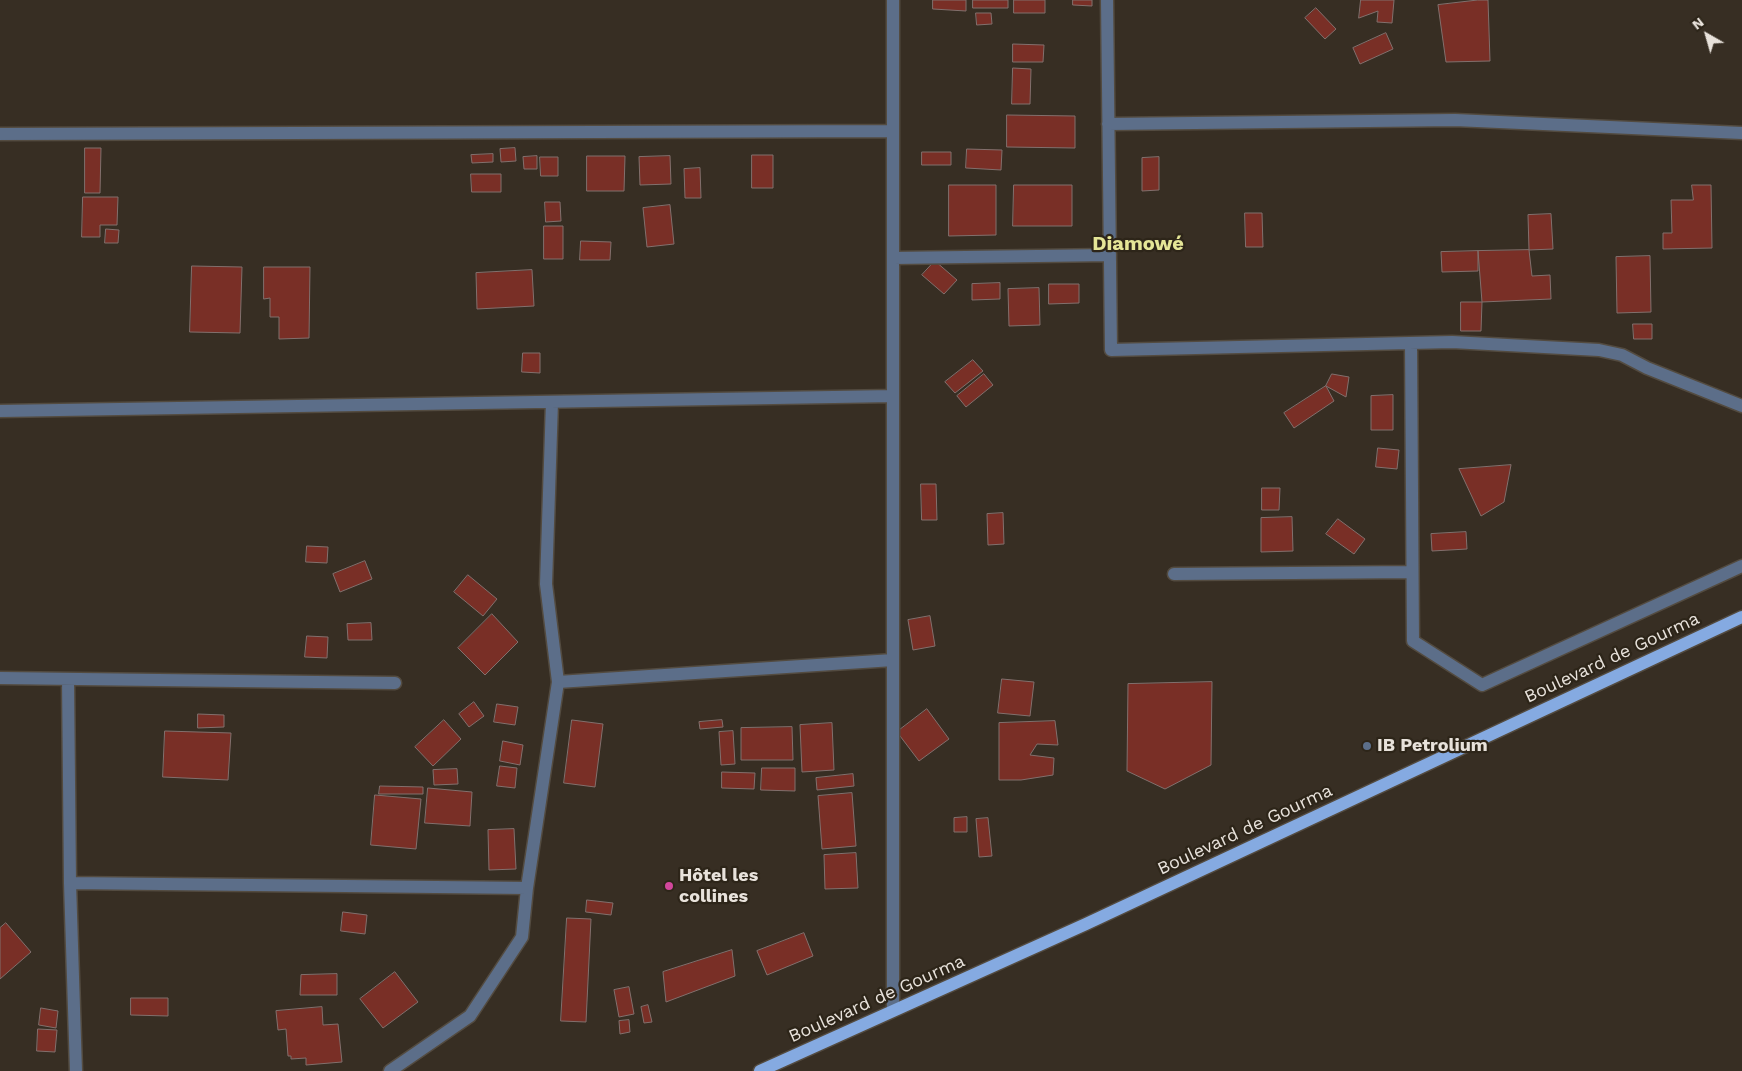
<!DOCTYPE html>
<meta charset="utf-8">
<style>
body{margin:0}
#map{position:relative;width:1742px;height:1071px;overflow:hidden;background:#372e23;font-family:"Work Sans",sans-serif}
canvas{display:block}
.north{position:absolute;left:1682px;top:10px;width:50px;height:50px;-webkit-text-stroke:4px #2d2519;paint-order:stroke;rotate:322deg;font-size:14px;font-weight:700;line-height:20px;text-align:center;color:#e8e2db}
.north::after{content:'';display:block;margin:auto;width:18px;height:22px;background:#e8e2db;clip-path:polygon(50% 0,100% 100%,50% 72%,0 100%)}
</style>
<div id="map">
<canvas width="1742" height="1071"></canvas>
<div class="north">N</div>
</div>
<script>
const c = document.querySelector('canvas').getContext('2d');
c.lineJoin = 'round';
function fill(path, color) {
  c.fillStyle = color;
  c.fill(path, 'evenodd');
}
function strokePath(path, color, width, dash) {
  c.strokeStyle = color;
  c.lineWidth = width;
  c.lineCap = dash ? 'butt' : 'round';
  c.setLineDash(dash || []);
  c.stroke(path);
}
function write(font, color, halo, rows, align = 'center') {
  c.font = font + ' "Work Sans",sans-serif';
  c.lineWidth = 4.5;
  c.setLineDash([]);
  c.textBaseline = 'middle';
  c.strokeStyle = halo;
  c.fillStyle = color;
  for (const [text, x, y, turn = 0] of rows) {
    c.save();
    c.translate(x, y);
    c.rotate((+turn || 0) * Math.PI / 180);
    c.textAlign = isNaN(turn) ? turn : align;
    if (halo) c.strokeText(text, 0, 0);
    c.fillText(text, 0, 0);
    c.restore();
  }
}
const building = new Path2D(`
 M 933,0 L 966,0 L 966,11 L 933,9 Z
 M 973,0 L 1008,0 L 1008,8 L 973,8 Z
 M 1014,0 L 1045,0 L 1045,13 L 1014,13 Z
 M 1073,0 L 1092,0 L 1092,6 L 1073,5 Z
 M 1361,0 L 1394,0 L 1392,23 L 1377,22 L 1378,11 L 1359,18 Z
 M 1478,0 L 1488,0 L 1490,61 L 1446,62 L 1438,5 Z
 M 1316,8 L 1336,29 L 1325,39 L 1305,18 Z
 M 976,13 L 991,13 L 992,24 L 977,25 Z
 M 1386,33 L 1393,49 L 1360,64 L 1353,48 Z
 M 1013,44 L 1044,45 L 1043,62 L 1013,62 Z
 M 1013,68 L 1031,69 L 1030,104 L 1012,104 Z
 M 1007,115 L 1075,116 L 1075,148 L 1007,147 Z
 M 85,148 L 101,148 L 100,193 L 85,193 Z
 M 515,148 L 516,161 L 501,162 L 500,149 Z
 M 967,149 L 1002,150 L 1001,170 L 966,168 Z
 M 922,152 L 951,152 L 951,165 L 922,165 Z
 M 493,154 L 493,162 L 472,163 L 471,155 Z
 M 752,155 L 773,155 L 773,188 L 752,188 Z
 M 537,156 L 537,169 L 524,169 L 523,157 Z
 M 587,156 L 625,156 L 624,191 L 587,191 Z
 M 670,156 L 671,184 L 640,185 L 639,157 Z
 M 540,157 L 558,157 L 558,176 L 541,176 Z
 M 1159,157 L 1159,190 L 1142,191 L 1142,158 Z
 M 700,168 L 701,198 L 685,198 L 684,169 Z
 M 471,174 L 501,174 L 501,192 L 472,192 Z
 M 949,185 L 996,185 L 996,235 L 949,236 Z
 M 1014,185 L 1072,185 L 1072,226 L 1013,226 Z
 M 1692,185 L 1711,185 L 1712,248 L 1663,249 L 1663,233 L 1672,233 L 1671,200 L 1693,200 Z
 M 83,197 L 118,197 L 117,225 L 100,225 L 100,237 L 82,237 Z
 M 545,202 L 560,202 L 561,221 L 546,222 Z
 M 670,205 L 674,244 L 647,247 L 643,208 Z
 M 1245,213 L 1262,213 L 1263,247 L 1246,247 Z
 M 1551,214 L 1553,249 L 1529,250 L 1528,215 Z
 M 544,226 L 563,226 L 563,259 L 544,259 Z
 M 106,229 L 119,230 L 118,243 L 105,243 Z
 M 581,241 L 611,242 L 610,260 L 580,260 Z
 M 1529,250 L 1532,276 L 1550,275 L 1551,299 L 1482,302 L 1478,251 Z
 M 1478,251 L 1478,271 L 1442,272 L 1441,252 Z
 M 1650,256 L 1651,312 L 1617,313 L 1616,257 Z
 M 935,261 L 957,280 L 944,294 L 922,275 Z
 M 192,266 L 242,267 L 240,333 L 190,332 Z
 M 264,267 L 310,267 L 309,338 L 279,339 L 279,317 L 270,317 L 270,298 L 264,299 Z
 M 532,270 L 534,306 L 477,309 L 476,273 Z
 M 1000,283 L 1000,299 L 972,300 L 972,284 Z
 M 1049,284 L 1079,284 L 1079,303 L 1049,304 Z
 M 1039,288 L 1040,325 L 1009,326 L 1008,289 Z
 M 1461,302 L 1482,302 L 1481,331 L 1461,331 Z
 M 1633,324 L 1652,324 L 1652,339 L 1634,339 Z
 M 523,353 L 540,353 L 540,373 L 522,372 Z
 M 973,360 L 983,371 L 955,393 L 945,382 Z
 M 984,374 L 993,385 L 966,407 L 957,396 Z
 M 1332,374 L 1349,377 L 1346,397 L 1326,386 Z
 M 1326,386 L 1334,401 L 1294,428 L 1284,413 Z
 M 1393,395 L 1393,430 L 1371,430 L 1371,396 Z
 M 1378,448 L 1399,450 L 1397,469 L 1376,467 Z
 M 1511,465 L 1504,502 L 1481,516 L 1459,469 Z
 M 921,484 L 936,484 L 937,520 L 922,520 Z
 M 1262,488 L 1280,488 L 1279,510 L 1262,510 Z
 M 1003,513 L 1004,544 L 988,545 L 987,514 Z
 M 1292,517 L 1293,551 L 1261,552 L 1261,518 Z
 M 1338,519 L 1365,539 L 1354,554 L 1326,534 Z
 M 1466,532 L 1467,549 L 1432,551 L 1431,534 Z
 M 307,546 L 328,547 L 327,563 L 306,562 Z
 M 365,561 L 372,579 L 340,592 L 333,574 Z
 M 468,575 L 497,599 L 483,616 L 454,592 Z
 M 492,614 L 518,642 L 485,675 L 458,648 Z
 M 930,616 L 935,646 L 913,650 L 908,620 Z
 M 371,623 L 372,640 L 348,640 L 347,624 Z
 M 307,636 L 328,637 L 327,658 L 305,657 Z
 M 1002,679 L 1034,682 L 1030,716 L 998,713 Z
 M 1212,682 L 1211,765 L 1165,789 L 1127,771 L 1128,684 Z
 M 474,702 L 484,716 L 469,727 L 459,714 Z
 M 497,704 L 518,707 L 515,725 L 494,722 Z
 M 927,709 L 949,739 L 919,761 L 897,732 Z
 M 198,714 L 224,715 L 224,727 L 198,728 Z
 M 444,720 L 461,739 L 433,766 L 415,747 Z
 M 572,720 L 603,724 L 595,787 L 564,783 Z
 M 722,720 L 723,727 L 700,729 L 699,722 Z
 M 1055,721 L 1058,745 L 1037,744 L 1030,755 L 1054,758 L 1053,775 L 1021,780 L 999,780 L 999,723 Z
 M 832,723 L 834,770 L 802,772 L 800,725 Z
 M 792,727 L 793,760 L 741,760 L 741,728 Z
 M 165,731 L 231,733 L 228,780 L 163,777 Z
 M 733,731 L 735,764 L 721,765 L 719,732 Z
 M 503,741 L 523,745 L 520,765 L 500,761 Z
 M 500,766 L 517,768 L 515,788 L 497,786 Z
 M 762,768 L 795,768 L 795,791 L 761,790 Z
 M 457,769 L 458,784 L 434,785 L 433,770 Z
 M 722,772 L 755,773 L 754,789 L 722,788 Z
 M 853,774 L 854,786 L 817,790 L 816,778 Z
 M 380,786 L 423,787 L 423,794 L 379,794 Z
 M 428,788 L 472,792 L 470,826 L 425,823 Z
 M 852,793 L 856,846 L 822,849 L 818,796 Z
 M 375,795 L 421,799 L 416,849 L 371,845 Z
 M 967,817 L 967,832 L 954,832 L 954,818 Z
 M 988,818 L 992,856 L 979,857 L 976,819 Z
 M 514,829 L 516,869 L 489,870 L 488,830 Z
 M 856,853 L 858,888 L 825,889 L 824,855 Z
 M 587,900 L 613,903 L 611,915 L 586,912 Z
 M 343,912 L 367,915 L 365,934 L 341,931 Z
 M 567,918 L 591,919 L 586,1022 L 561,1021 Z
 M 6,923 L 31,952 L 0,979 L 0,928 Z
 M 804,933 L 813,956 L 767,975 L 757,951 Z
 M 732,950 L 735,976 L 666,1002 L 663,972 Z
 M 395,972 L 418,1002 L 383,1028 L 360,999 Z
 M 337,974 L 337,995 L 300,995 L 301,975 Z
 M 629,987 L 634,1014 L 619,1017 L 614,990 Z
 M 131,998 L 168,998 L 168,1016 L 131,1015 Z
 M 648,1005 L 652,1022 L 644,1023 L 641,1007 Z
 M 322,1007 L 323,1025 L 338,1024 L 342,1062 L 306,1065 L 306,1058 L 291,1059 L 291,1056 L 288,1056 L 286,1029 L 278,1030 L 276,1011 Z
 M 41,1008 L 58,1011 L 56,1028 L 39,1025 Z
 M 629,1020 L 630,1032 L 620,1034 L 619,1021 Z
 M 38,1029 L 57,1030 L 55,1052 L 37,1051 Z`);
const street = new Path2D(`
 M 1107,0 L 1111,350 L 1452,342 L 1599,350 L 1622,355 L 1647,368 L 1742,406
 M 1108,124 L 1455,120 L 1742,133
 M 0,134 L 893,131
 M 893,258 L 1110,255
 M 1411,343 L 1413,641 L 1482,685 L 1742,566
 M 0,411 L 893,396
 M 1174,574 L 1412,572
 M 0,678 L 395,683
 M 68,679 L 70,883 L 76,1071
 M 558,682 L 893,660
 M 70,883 L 527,888
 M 893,1010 L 893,0
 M 390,1071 L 470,1016 L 522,937 L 527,888 L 558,682 L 546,584 L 552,402`);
const primary = new Path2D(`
 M 760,1071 L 1086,924 L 1742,617`);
const markers = [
 [1367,746,5,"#5c6f8a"],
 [669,886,5,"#d1479c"]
];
const streetNames = [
 ["Boulevard de Gourma",1612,658,-25],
 ["Boulevard de Gourma",1245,830,-25],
 ["Boulevard de Gourma",877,999,-24]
];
const poiNames = [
 ["IB Petrolium",1377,746],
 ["Hôtel les",679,876],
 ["collines",679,897]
];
const quarterNames = [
 ["Diamowé",1138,244]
];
fill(building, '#792f26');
strokePath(building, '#82706d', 1);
strokePath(street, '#534b40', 15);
strokePath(primary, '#534b40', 15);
strokePath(street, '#5c6e89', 12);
strokePath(primary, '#85aae1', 12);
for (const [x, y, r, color] of markers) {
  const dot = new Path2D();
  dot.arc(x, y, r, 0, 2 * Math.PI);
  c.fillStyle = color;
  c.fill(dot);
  strokePath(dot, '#2d2519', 2);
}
write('18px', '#e8e2db', '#2d2519', streetNames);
write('bold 18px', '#e8e2db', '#2d2519', poiNames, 'left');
write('bold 20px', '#e5e697', '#2d2519', quarterNames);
</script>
